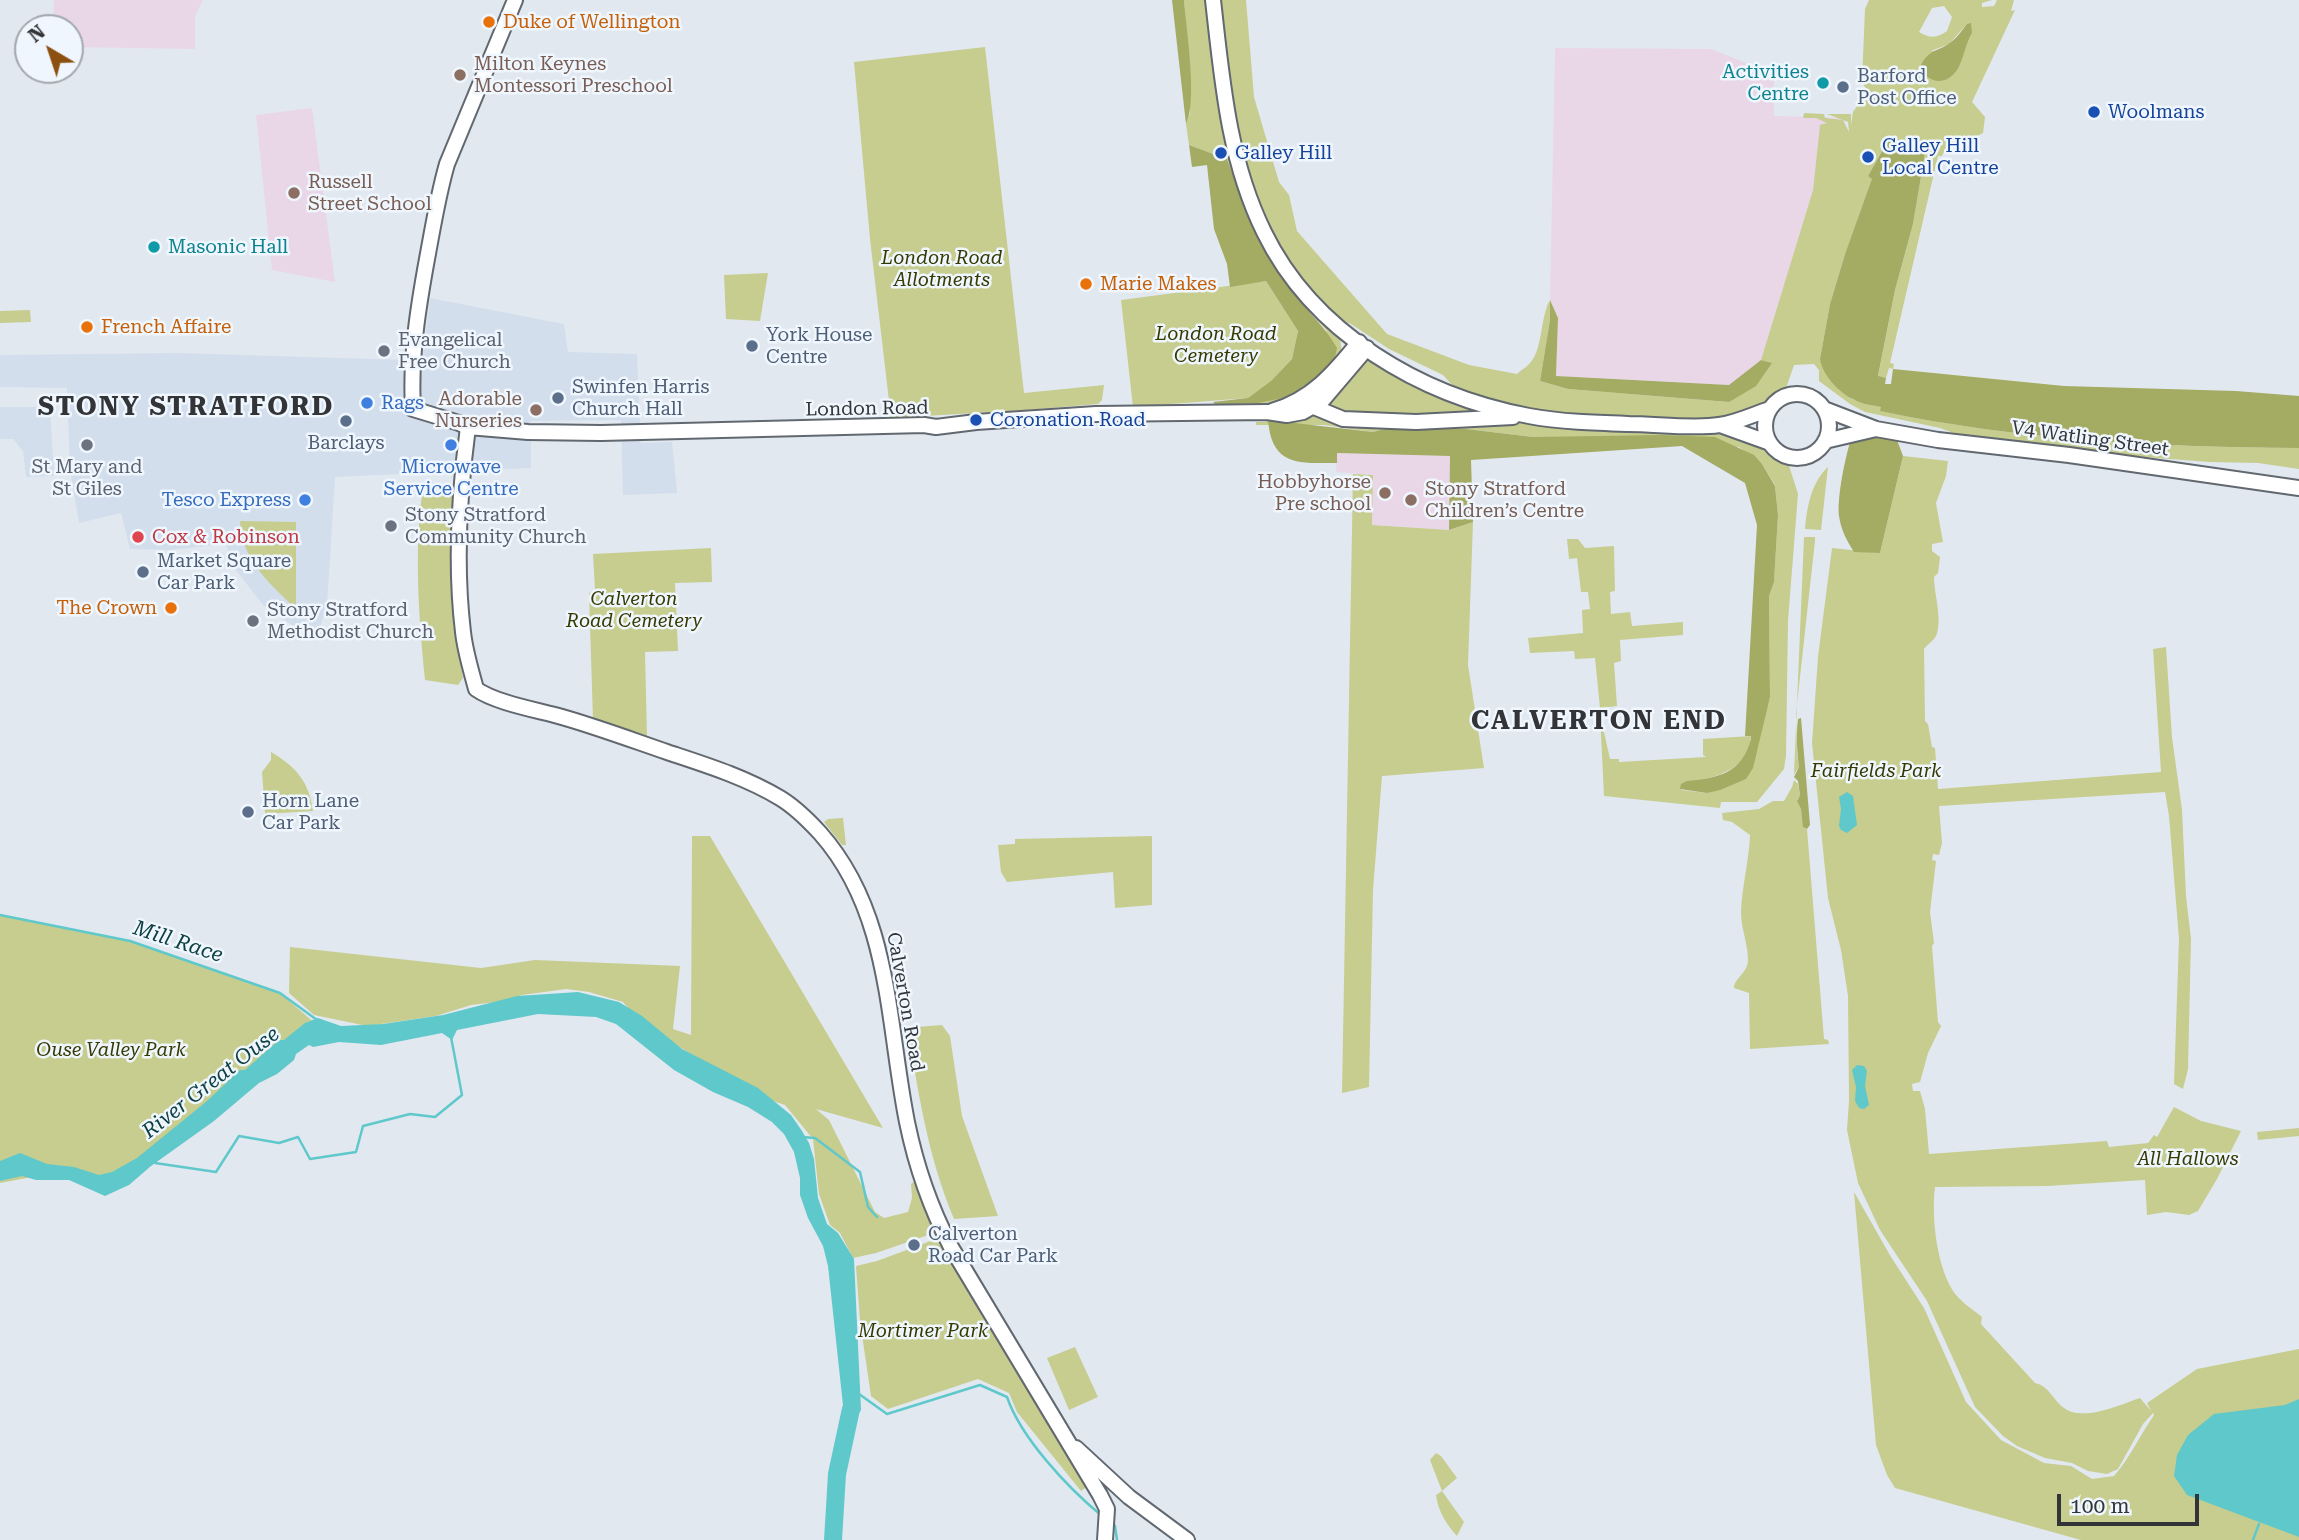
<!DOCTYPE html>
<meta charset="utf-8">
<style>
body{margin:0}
#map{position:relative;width:2299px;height:1540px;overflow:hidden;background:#e2e8f0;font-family:"Roboto Serif",serif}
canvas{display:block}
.north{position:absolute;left:14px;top:14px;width:70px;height:70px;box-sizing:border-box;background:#eff6fe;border:2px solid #a3a8ae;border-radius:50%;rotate:321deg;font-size:19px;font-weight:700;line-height:28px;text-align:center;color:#323437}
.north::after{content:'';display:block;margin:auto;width:24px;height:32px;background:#8c5010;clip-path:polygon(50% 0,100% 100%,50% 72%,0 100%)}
.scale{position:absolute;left:2057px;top:1494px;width:142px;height:32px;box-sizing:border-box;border:4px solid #323437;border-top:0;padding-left:9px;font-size:21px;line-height:24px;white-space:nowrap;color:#323437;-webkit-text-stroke:5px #eff6fe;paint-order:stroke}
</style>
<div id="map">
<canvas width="2299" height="1540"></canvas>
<div class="north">N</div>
<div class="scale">100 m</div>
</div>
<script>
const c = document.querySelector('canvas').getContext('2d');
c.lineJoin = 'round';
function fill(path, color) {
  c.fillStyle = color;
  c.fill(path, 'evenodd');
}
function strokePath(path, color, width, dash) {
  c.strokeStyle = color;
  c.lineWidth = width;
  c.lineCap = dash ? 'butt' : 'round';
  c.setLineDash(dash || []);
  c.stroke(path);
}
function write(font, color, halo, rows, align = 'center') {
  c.font = font + ' "Roboto Serif",serif';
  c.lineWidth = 5;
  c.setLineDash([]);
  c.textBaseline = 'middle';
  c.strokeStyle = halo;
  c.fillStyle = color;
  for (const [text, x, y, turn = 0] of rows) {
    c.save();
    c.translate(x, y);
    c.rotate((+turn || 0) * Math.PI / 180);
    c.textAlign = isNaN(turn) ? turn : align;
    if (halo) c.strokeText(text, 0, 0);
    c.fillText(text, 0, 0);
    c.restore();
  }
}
const built = new Path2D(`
 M 430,298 L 564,324 L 568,352 L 637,354 L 641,443 L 672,442 L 677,493 L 623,495 L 621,420 L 531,421 L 531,468 L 335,477 L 327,605 L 318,634 L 290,624 L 263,605 L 235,569 L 226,544 L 169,550 L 130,549 L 121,513 L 79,523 L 70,470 L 67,388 L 0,387 L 0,355 L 179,353 L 406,360 L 423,356 Z
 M 0,407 L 50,407 L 54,476 L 26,477 L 23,451 L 13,439 L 0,439 Z`);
const education = new Path2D(`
 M 54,0 L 203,0 L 195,16 L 195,49 L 70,47 L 70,28 L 53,28 Z
 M 1555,48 L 1711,49 L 1774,74 L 1774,116 L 1845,118 L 1820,126 L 1813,190 L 1761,360 L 1729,385 L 1556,376 L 1558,318 L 1550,300 Z
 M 312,108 L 335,282 L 272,270 L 256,115 Z
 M 1337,453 L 1450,456 L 1449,530 L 1372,525 L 1373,475 L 1336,472 Z`);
const green = new Path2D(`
 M 1184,0 L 1246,0 L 1254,97 L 1279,182 L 1289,195 L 1297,231 L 1387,334 L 1469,365 L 1517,374 C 1521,370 1527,367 1530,363 C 1543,349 1540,317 1550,300 L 1550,320 L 1540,381 L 1568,389 L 1729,402 L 1771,363 L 1761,360 L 1813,190 L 1820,125 L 1827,123 L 1816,118 L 1803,118 L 1804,113 L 1824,114 L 1825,118 L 1843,120 L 1849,132 L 1848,122 L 1827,114 L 1851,114 L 1851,125 L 1853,112 L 1867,92 L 1862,81 L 1865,9 L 1869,0 L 1992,0 L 1982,3 L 1982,7 L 1994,6 L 1997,0 L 2014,0 L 2011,11 L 2015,10 L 1972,102 L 1985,117 L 1983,133 L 1944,152 L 1942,156 L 1938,156 L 1890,363 L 1894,364 L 1893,369 L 1889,368 L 1886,378 L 1878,377 L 1895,290 L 1913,224 L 1925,153 L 1899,152 L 1886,144 L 1868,176 L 1873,178 L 1845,254 L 1830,304 L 1820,359 L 1831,380 L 1844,393 L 1854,400 L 1882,407 L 1881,411 C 2018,440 2159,447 2299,448 L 2299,469 L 2258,463 L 2209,462 L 1986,445 L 1940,428 L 1865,412 L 1850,404 L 1819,381 L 1819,370 L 1814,364 L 1794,365 L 1783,397 L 1774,403 L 1721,425 L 1770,443 L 1786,456 L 1798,494 L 1788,621 L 1786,756 L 1784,769 L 1757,802 L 1721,802 L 1720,808 L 1604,796 L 1600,714 L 1610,759 L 1619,759 L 1619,762 L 1706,757 L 1703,755 L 1703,739 L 1751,736 C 1749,770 1716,778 1686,782 L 1681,790 L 1707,793 L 1746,779 L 1770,697 L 1769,596 L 1774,582 L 1778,515 L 1775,485 L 1762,464 L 1739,447 L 1533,437 L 1466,429 L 1388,428 L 1373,432 L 1324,425 L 1256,425 L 1256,422 L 1265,422 L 1285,410 L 1323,415 L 1451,417 L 1340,413 L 1324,405 L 1366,357 L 1463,397 L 1443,375 L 1389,349 L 1351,324 L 1325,314 L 1340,336 L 1342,355 L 1313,386 L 1267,407 L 1216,409 L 1216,405 L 1258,403 L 1327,331 L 1287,285 L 1267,253 L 1227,159 L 1189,145 L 1186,124 L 1190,113 L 1190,79 ZM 1944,6 L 1952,17 L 1947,31 C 1937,38 1930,39 1919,32 L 1932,8 ZM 1967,24 L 1972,33 L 1962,53 L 1931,51 L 1949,44 Z
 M 985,47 L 1024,393 L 1104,385 L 1102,400 L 1098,404 L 1026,410 L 891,418 L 870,239 L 854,62 Z
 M 768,273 L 760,321 L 726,319 L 724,275 Z
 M 1266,281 L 1298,331 L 1292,359 L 1272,380 L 1248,398 L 1133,407 L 1121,300 Z
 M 30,310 L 31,322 L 0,323 L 0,311 Z
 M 1903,456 L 1948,461 L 1946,476 L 1936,503 L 1943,542 L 1932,544 L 1932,551 L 1940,557 L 1938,573 L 1934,577 C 1934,594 1943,620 1936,636 C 1934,640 1927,645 1924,649 L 1925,721 L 1928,724 L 1932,747 L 1935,748 L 1938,789 L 2161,772 L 2153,649 L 2166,647 L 2172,737 L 2182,810 L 2186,896 L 2191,939 L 2188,1069 L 2183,1089 L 2174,1084 L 2179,939 L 2169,816 L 2165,792 L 1939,806 L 1942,843 L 1939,855 L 1933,854 L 1932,860 L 1936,861 L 1930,912 L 1934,943 L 1932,946 L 1938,1022 L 1941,1026 L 1928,1053 L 1920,1082 L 1912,1084 L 1913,1091 L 1920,1091 L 1925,1109 L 1929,1154 L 2107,1141 L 2109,1147 L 2148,1143 L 2154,1135 L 2157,1137 L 2174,1107 L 2201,1121 L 2241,1131 L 2217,1179 L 2198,1211 L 2189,1215 L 2166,1212 L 2147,1215 L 2145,1180 L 2047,1186 L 1935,1187 C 1931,1217 1937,1271 1956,1295 C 1963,1303 1973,1310 1982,1317 L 1981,1324 L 2035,1383 C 2049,1386 2053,1400 2064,1408 C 2083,1422 2120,1405 2140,1398 L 2151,1411 L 2147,1403 L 2197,1369 L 2299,1349 L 2299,1540 L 2081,1540 L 1895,1488 L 1887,1475 L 1876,1445 L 1854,1192 L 1891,1257 L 1924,1308 L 1966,1402 L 2001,1440 L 2044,1463 L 2071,1466 L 2092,1479 L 2114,1476 C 2130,1458 2140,1435 2154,1415 L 2153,1413 L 2143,1424 L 2118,1469 L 2107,1474 L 2088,1471 L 2072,1463 L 2045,1458 L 2017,1446 L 2003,1436 L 1975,1407 L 1927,1301 L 1880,1230 L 1858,1183 L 1847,1130 L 1849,1101 L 1848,996 L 1841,950 L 1828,898 L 1812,743 L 1818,657 L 1832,548 L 1880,553 Z
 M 1828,467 L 1821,530 L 1805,529 C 1807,507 1811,483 1828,467 Z
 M 1353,474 L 1373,475 L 1372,525 L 1449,530 L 1473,522 L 1468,665 L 1484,768 L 1382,776 L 1373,890 L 1369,1087 L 1342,1093 Z
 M 453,493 C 451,555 453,616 463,678 L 458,685 L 425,680 C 419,619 414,555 422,494 Z
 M 240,521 L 296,522 L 296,609 C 270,584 241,559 240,521 Z
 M 1804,537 L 1815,537 L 1815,541 L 1796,713 L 1797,755 L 1799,767 L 1794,774 Z
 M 1567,539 L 1578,539 L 1585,548 L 1614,546 L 1615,591 L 1610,592 L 1611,614 L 1630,612 L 1632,626 L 1683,622 L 1683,635 L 1620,640 L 1621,661 L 1614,663 L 1617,706 L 1600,708 L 1595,658 L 1575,659 L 1574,651 L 1530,653 L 1528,638 L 1583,633 L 1582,610 L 1590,609 L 1588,592 L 1581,592 L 1577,558 L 1569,559 Z
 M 711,548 L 712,582 L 675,583 L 678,651 L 645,652 L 647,737 L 593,720 L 589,593 L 595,590 L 593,554 Z
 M 271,752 C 296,767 309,781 313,811 L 265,814 L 262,772 L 271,760 Z
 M 1794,780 L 1798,784 L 1800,795 L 1797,800 L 1801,809 L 1804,828 L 1807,829 L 1824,1039 L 1828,1040 L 1829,1044 L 1750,1049 L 1749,993 L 1734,988 C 1734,978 1748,973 1748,960 C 1748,944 1741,928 1741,912 C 1742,886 1749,861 1750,835 L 1732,822 L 1723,820 L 1722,813 L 1759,809 L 1773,801 L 1784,801 L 1792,787 Z
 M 843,818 L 846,845 L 842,845 L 824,822 L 828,819 Z
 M 692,836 L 710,836 L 883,1128 L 816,1109 L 829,1120 L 875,1212 L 884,1218 L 908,1212 L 912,1198 L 911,1184 L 915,1181 L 934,1233 L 876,1253 L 853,1258 L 840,1233 L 830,1225 L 819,1194 L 813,1139 L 785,1105 L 764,1098 L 658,1034 L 638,1020 L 623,1002 L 589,992 L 566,989 L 522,995 L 505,1001 L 471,1005 L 436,1016 L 367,1026 L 314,1015 L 289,993 L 290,947 L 481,968 L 535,960 L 680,966 L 673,1029 L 691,1035 Z
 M 1152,836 L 1152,905 L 1115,908 L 1113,872 L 1007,882 L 1001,872 L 998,845 L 1015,844 L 1015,839 Z
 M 0,915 L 130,941 L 280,993 L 317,1025 L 112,1191 L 48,1174 L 0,1183 Z
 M 942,1025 L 950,1036 L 962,1116 L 998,1216 L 954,1219 C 929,1159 920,1102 909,1038 L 917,1027 Z
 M 2299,1128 L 2299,1136 L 2258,1140 L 2257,1132 Z
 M 936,1239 L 1089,1485 L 1081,1491 L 1017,1412 L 1009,1393 L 978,1379 L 888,1409 L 871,1396 L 860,1321 L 856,1266 L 877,1261 Z
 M 1075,1347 L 1098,1397 L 1069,1410 L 1047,1358 Z
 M 1436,1453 L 1441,1456 L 1457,1478 L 1442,1491 L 1464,1522 L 1457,1536 C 1446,1524 1438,1511 1436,1495 L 1442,1491 L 1430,1460 Z`);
const forest = new Path2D(`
 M 1172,0 L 1184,0 C 1186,28 1198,101 1186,124 Z
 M 1971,23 L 1972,33 C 1965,45 1963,61 1957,70 C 1946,86 1928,84 1920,67 C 1929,48 1937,53 1951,42 C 1958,37 1962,30 1967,24 Z
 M 1890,140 L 1899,152 L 1911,149 L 1925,153 L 1913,224 L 1895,290 L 1878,376 L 1886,378 L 1885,384 L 1891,384 L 1893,369 L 2064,386 L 2236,391 L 2299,396 L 2299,448 C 2159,447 2018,440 1880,411 L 1881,407 C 1872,405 1861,404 1853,399 C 1839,393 1822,374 1820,359 L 1830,304 L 1845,254 L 1872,179 L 1868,176 L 1886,144 L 1885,141 Z
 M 1189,145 L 1227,159 C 1243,202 1260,246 1286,283 C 1301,306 1323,323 1337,348 L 1334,362 L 1317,377 L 1288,397 L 1258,403 L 1216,405 L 1213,402 L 1248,398 L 1272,380 L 1292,359 L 1298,331 L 1266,281 L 1230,287 L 1227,264 L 1214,229 L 1207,165 L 1192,167 Z
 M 1550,300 L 1558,318 L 1556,376 L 1729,385 L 1761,360 L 1772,363 L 1756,386 L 1729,402 L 1568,389 L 1540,381 L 1550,320 Z
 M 1268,420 L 1373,432 L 1388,428 L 1466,429 L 1533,437 L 1663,435 L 1715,437 L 1754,455 L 1762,464 L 1775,486 L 1778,515 L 1774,582 L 1769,596 L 1770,697 L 1753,768 L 1746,779 L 1720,790 L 1707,793 L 1680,789 L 1681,784 L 1687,781 C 1719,778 1742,773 1751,739 L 1751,736 L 1745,736 L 1757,525 L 1745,483 L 1682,446 L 1471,460 L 1473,522 L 1449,530 L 1450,456 L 1337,453 L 1337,463 C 1299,463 1272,467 1268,420 Z
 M 1875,436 L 1897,440 L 1903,456 L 1880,553 L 1854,552 C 1847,541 1841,530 1839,516 C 1837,497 1845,458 1851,439 Z
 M 1801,718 L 1810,825 L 1807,829 L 1803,827 L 1801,809 L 1797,801 L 1800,795 L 1798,781 L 1794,777 L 1799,767 C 1797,752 1796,735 1798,719 Z`);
const water = new Path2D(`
 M 1847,792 L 1853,796 L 1857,825 L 1847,833 L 1841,830 L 1839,826 L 1841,809 L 1839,797 Z
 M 578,992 L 619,1002 L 642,1016 L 682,1049 L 758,1088 L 791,1115 L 802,1131 L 809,1143 L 814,1159 L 818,1198 L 827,1224 L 838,1233 L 854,1259 L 861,1410 L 846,1433 L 828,1266 L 823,1246 L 808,1218 L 800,1195 L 800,1178 L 794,1152 L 784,1134 L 772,1122 L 748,1107 L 713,1092 L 674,1070 L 616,1024 L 596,1017 L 538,1014 L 457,1030 L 452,1040 L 442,1033 L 381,1045 L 339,1042 L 313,1047 L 309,1045 L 296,1054 L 294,1060 L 277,1074 L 259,1083 L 214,1121 L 151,1166 L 129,1185 L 105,1196 L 69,1180 L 36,1180 L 22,1176 L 0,1181 L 0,1161 L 20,1153 L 47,1164 L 74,1167 L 99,1175 L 112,1172 L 137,1158 L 207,1101 L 240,1070 L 245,1070 L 279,1040 L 284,1040 L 305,1023 L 318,1018 L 341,1026 L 383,1024 L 443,1015 L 517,996 Z
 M 1857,1065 L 1864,1066 L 1867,1071 L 1865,1086 L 1869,1105 L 1864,1109 L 1859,1108 L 1855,1101 L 1856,1087 L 1852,1070 Z
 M 2299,1399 L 2299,1537 L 2187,1495 L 2174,1476 L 2177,1455 L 2188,1435 L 2214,1414 L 2285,1405 Z`);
const stream = new Path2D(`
 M 0,915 L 130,941 L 280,993 L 317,1020
 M 802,1137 L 815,1138 L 860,1172 L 868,1207 L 877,1217
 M 155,1163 L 216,1172 L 239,1136 L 279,1143 L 298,1137 L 310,1159 L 356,1152 L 363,1126 L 410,1114 L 435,1117 L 462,1095 L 451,1037
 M 859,1394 L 887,1414 L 980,1385 L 1007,1397 C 1021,1438 1068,1488 1102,1516
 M 1113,1524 L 1115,1526 L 1117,1540
 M 2253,1540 L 2259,1524`);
const river = new Path2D(`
 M 833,1540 L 837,1474 L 851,1409`);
const tertiary = new Path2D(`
 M 515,0 L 447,164 C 438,195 433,227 427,259 C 418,308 410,358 413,409 L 459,423 L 468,427 L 528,432 L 601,433 L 924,425 L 936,427 L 976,422 L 1096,414 L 1267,412 L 1287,415 L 1303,412 L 1322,401 L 1367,348
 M 1213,0 C 1222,79 1228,159 1264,232 C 1313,333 1421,396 1529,416 C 1561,422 1596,423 1629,424 C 1655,424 1695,429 1719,425 C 1736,423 1754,414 1770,409
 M1765 426a32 32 0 1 1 64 0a32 32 0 1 1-64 0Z
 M 1314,407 L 1343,419 L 1416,422 L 1513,417
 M 1824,409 L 1876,429 L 1938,440 L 2069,455 L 2299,488
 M 1272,411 C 1311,400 1334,373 1359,342
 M 1720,425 L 1770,443
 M 468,427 C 459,494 455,565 463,632 C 465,651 471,670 476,689 C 496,703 537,710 562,717 C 597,727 632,740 667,752 C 706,765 745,777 780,798 C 795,807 808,820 820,833 C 891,913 887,1022 907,1122 C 916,1166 930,1207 951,1247 L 1100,1495 L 1107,1509 L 1105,1540
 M 1825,441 L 1876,429
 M 1076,1448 L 1129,1497 L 1187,1540`);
const markers = [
 [489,22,7,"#e8710a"],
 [460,75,7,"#8d6e63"],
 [1823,83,7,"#0f9aa8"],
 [1843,87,7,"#5c6f8a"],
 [2094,112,7,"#1a4fb4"],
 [1221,153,7,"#1a4fb4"],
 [1868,157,7,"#1a4fb4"],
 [294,193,7,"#8d6e63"],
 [154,247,7,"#0f9aa8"],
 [1086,284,7,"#e8710a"],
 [87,327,7,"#e8710a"],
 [752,346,7,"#5c6f8a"],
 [384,351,7,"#6b7280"],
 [558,398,7,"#5c6f8a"],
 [367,403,7,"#3f7fe0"],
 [536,410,7,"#8d6e63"],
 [976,420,7,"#1a4fb4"],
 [346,421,7,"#5c6f8a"],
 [87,445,7,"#6b7280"],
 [451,445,7,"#3f7fe0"],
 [1385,493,7,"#8d6e63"],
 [305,500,7,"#3f7fe0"],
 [1411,500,7,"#8d6e63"],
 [391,526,7,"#6b7280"],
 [138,537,7,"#e0444e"],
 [143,572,7,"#5c6f8a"],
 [171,608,7,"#e8710a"],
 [253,621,7,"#6b7280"],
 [248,812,7,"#5c6f8a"],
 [914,1245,7,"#5c6f8a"]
];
const foodNames = [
 ["Duke of Wellington",503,22],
 ["Marie Makes",1100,284],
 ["French Affaire",101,327],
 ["The Crown",157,608,"right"]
];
const educationNames = [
 ["Milton Keynes",474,64],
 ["Montessori Preschool",474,86],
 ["Russell",308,182],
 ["Street School",308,204],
 ["Adorable",522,399,"right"],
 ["Nurseries",522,421,"right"],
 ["Hobbyhorse",1371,482,"right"],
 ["Pre school",1371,504,"right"],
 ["Stony Stratford",1425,489],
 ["Children’s Centre",1425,511]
];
const cultureNames = [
 ["Activities",1809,72],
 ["Centre",1809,94],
 ["Masonic Hall",168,247,"left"]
];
const serviceNames = [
 ["Barford",1857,76],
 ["Post Office",1857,98],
 ["York House",766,335],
 ["Centre",766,357],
 ["Swinfen Harris",572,387],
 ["Church Hall",572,409],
 ["Barclays",346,443,"center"],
 ["Market Square",157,561],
 ["Car Park",157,583],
 ["Horn Lane",262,801],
 ["Car Park",262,823],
 ["Calverton",928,1234],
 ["Road Car Park",928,1256]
];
const transitNames = [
 ["Woolmans",2108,112],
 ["Galley Hill",1882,146],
 ["Local Centre",1882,168],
 ["Galley Hill",1235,153],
 ["Coronation Road",990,420]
];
const parkNames = [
 ["London Road",942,258],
 ["Allotments",942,280],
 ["London Road",1216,334],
 ["Cemetery",1216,356],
 ["Calverton",634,599],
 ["Road Cemetery",634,621],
 ["Fairfields Park",1876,771],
 ["Ouse Valley Park",111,1050],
 ["All Hallows",2188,1159],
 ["Mortimer Park",923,1331]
];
const worshipNames = [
 ["Evangelical",398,340],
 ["Free Church",398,362],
 ["St Mary and",87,467,"center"],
 ["St Giles",87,489,"center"],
 ["Stony Stratford",405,515],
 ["Community Church",405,537],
 ["Stony Stratford",267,610],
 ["Methodist Church",267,632]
];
const shopNames = [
 ["Rags",381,403],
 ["Microwave",451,467,"center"],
 ["Service Centre",451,489,"center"],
 ["Tesco Express",291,500,"right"]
];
const streetNames = [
 ["London Road",867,409,-1],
 ["V4 Watling Street",2090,439,8],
 ["Calverton Road",905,1002,80]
];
const healthNames = [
 ["Cox & Robinson",152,537]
];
const waterNames = [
 ["Mill Race",178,942,18],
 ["River Great Ouse",211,1083,-38]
];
const districtNames = [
 ["STONY STRATFORD",186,407],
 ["CALVERTON END",1599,721]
];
fill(built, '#d2deeb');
fill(education, '#e9d7e8');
fill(green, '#c6cd8f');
fill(forest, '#a4ab62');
fill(water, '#5fc8cb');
strokePath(stream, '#5fc8cb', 2.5);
strokePath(river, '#5fc8cb', 18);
strokePath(tertiary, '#62686f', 18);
strokePath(tertiary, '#fff', 14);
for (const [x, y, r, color] of markers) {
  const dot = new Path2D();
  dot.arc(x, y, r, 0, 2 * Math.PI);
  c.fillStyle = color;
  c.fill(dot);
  strokePath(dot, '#eff6fe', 2.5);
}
write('19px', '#c56008', '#eff6fe', foodNames, 'left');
write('19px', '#785e54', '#eff6fe', educationNames, 'left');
write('19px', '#0d838f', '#eff6fe', cultureNames, 'right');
write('19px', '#4e5e75', '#eff6fe', serviceNames, 'left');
write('19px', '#164399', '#eff6fe', transitNames, 'left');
write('italic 19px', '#373a00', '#eff6fe', parkNames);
write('19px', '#5b616d', '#eff6fe', worshipNames, 'left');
write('19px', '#366cbe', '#eff6fe', shopNames, 'left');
write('19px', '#323437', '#eff6fe', streetNames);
write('19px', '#be3a42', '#eff6fe', healthNames, 'left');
write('italic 21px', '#0e4041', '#eff6fe', waterNames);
c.letterSpacing = '2px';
write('bold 26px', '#323437', '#eff6fe', districtNames);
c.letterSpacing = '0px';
</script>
